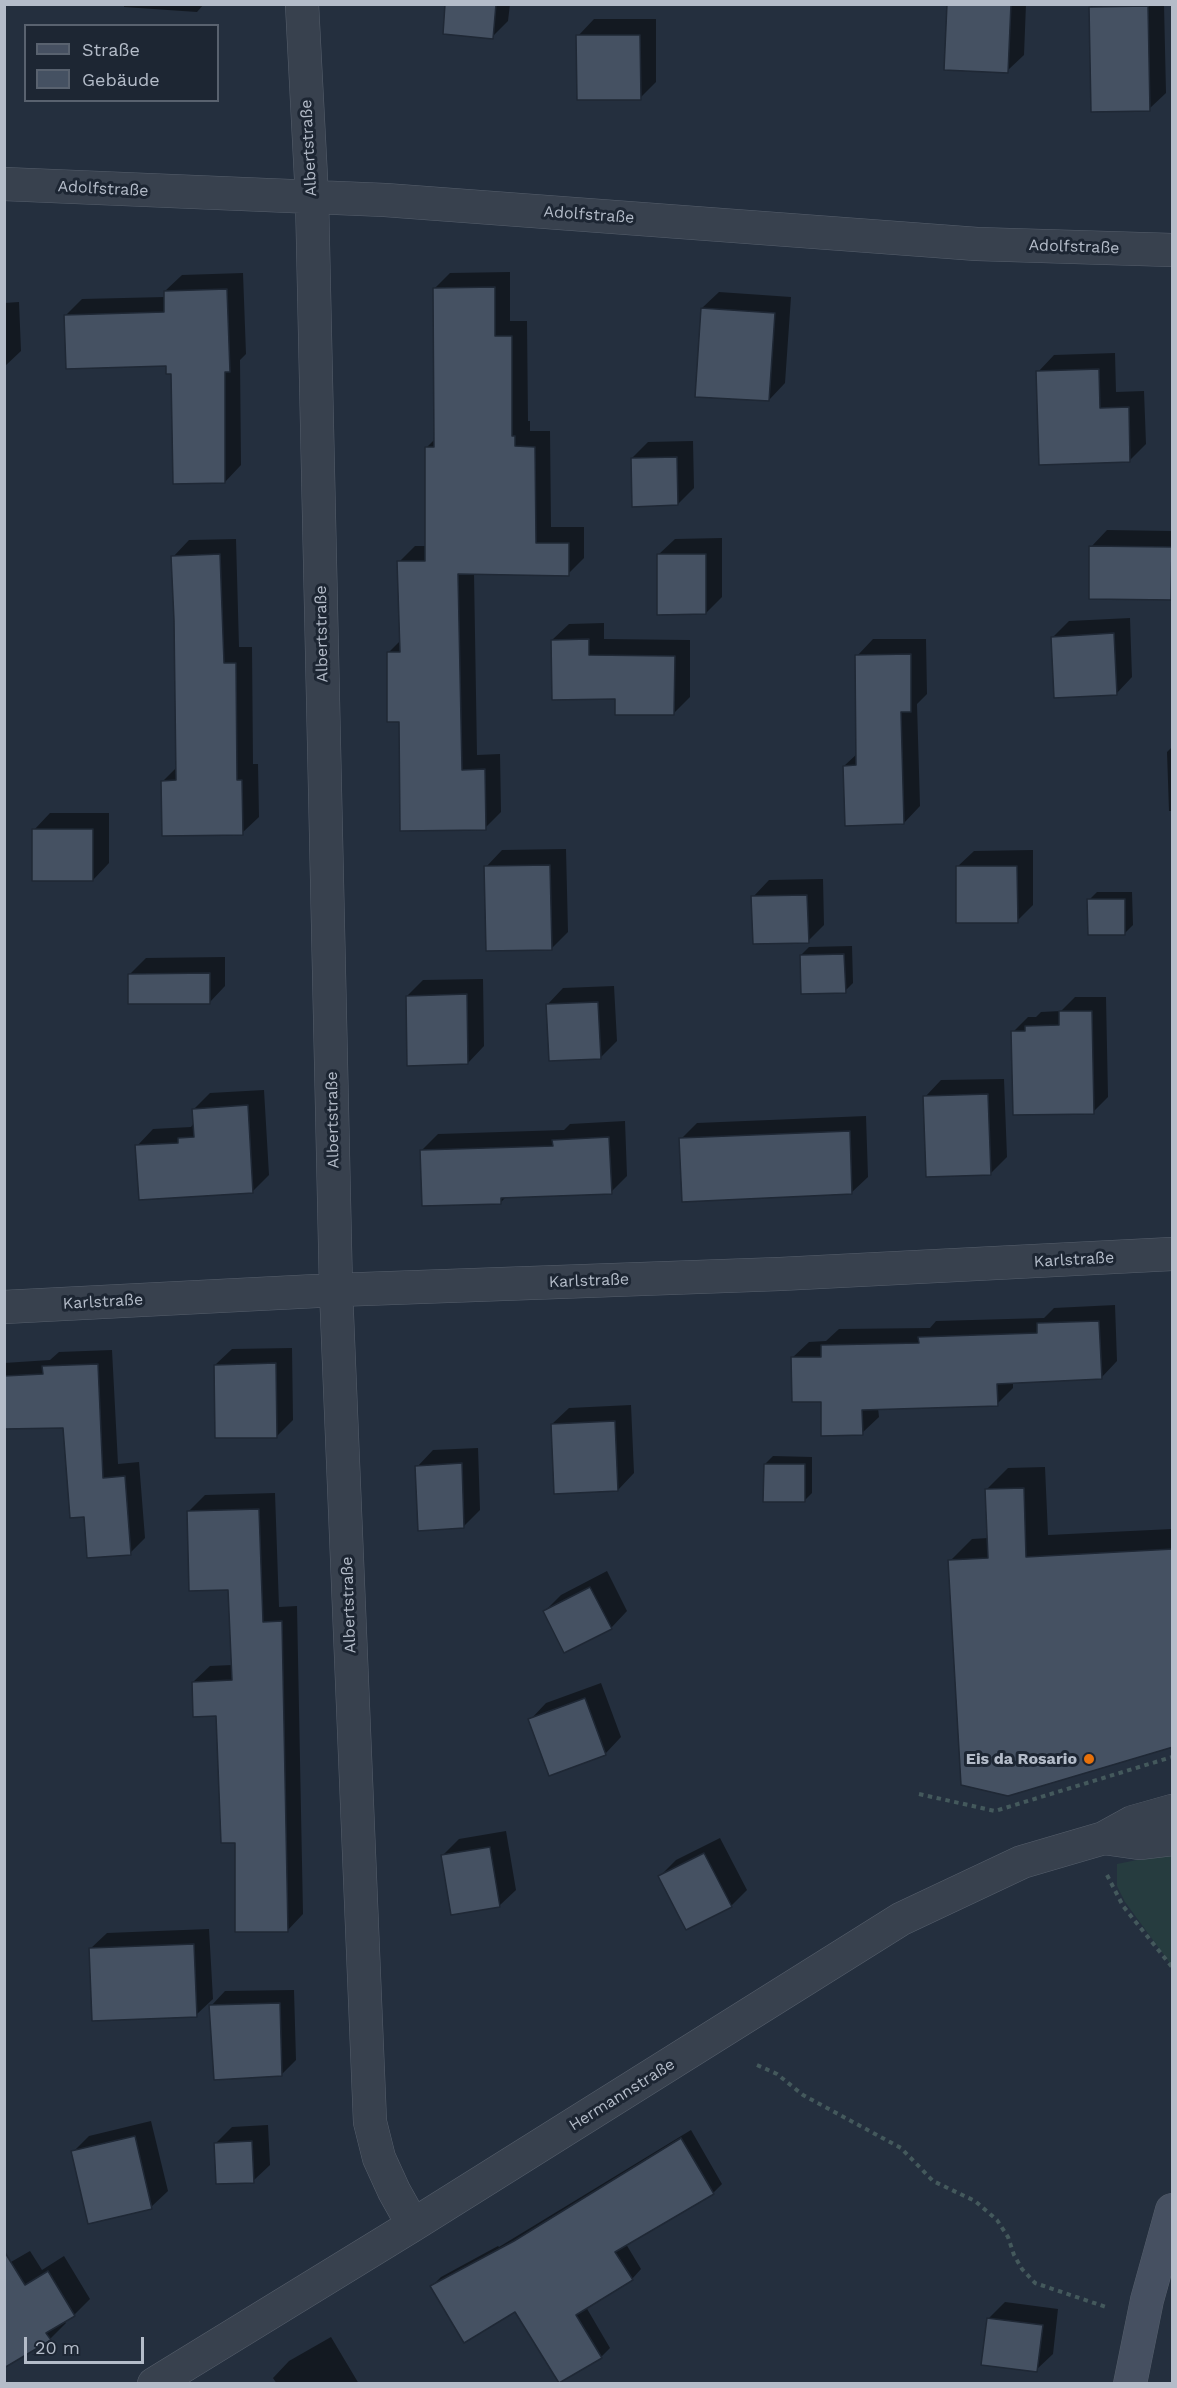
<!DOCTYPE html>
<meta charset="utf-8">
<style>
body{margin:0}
#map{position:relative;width:1177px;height:2388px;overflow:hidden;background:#242f3e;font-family:"Work Sans",sans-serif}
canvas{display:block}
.frame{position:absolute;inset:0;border:6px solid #b4bcc9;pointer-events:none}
.legend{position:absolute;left:24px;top:24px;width:195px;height:78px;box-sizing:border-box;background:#1d2633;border:2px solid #59626f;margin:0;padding:8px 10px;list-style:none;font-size:18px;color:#b4bcc9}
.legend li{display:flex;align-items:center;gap:12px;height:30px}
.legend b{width:30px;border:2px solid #59626f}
.scale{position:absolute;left:24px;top:2337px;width:120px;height:27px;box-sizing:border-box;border:3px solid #b4bcc9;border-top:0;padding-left:8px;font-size:18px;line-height:21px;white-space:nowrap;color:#b4bcc9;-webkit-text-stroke:4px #1d2633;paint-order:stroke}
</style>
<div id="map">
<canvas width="1177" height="2388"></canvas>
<div class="frame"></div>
<ul class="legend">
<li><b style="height:8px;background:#465061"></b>Straße</li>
<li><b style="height:16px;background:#455162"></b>Gebäude</li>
</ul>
<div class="scale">20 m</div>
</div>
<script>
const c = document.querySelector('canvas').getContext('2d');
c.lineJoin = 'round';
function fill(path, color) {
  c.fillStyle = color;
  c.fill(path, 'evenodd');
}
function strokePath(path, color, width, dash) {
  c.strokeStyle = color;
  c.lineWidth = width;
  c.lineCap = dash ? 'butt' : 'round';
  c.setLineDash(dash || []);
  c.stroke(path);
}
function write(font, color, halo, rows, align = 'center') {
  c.font = font + ' "Work Sans",sans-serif';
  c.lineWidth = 6;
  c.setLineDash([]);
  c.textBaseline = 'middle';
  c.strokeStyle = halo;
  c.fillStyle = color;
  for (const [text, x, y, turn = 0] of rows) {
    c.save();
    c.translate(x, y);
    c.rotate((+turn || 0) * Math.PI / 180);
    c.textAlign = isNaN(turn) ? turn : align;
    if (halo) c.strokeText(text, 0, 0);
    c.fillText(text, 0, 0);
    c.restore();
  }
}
const green = new Path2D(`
 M 1172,1853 L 1172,1966 L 1125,1902 L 1117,1886 L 1117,1864 Z`);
const shadow = new Path2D(`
 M 124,4 L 204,4 L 197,12 L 124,7 Z
 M 447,4 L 510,4 L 508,21 L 492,37 Z
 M 949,4 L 1026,4 L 1024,55 L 1007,71 Z
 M 1093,4 L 1164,4 L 1166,93 L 1149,109 L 1090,7 Z
 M 594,19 L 656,19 L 656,82 L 640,98 L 578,36 Z
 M 510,272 L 510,321 L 527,321 L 528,421 L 530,421 L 530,431 L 550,431 L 551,527 L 584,527 L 584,558 L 568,574 L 474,573 L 477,755 L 500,754 L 501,812 L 485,828 L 400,720 L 388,653 L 401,640 L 399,562 L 415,546 L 427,546 L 426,448 L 436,438 L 434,289 L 450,273 Z
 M 243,273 L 246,354 L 240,360 L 241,465 L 225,482 L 168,365 L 66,315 L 82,299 L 165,297 L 165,291 L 182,275 Z
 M 719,292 L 791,297 L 785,383 L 769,400 L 702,308 Z
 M 19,302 L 21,351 L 4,367 L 4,303 Z
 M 1115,353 L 1116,392 L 1144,391 L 1146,444 L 1130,460 L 1038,372 L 1054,355 Z
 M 693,441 L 694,488 L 678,504 L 632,458 L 648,442 Z
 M 1107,530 L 1172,531 L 1171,599 L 1091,547 Z
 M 722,538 L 722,597 L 706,613 L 658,555 L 675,539 Z
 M 236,539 L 239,647 L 252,647 L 253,764 L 258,764 L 259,817 L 242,833 L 163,781 L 177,767 L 173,557 L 189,540 Z
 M 1130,618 L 1132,677 L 1116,694 L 1053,637 L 1069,621 Z
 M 604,623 L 604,639 L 690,640 L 690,697 L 674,713 L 617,697 L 552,640 L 569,624 Z
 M 873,639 L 926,639 L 927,694 L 917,704 L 920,806 L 904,823 L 844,766 L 858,753 L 857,656 Z
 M 1172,747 L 1172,811 L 1169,811 L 1167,752 Z
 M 50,813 L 109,813 L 109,863 L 93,880 L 34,830 Z
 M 566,849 L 568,932 L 551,949 L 486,867 L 502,850 Z
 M 1033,850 L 1033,905 L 1017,921 L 957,867 L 974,851 Z
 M 823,879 L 824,925 L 808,941 L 753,897 L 769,880 Z
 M 1097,892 L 1132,892 L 1133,925 L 1125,933 L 1089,900 Z
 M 852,946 L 853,983 L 845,991 L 801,955 L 809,947 Z
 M 225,957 L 225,986 L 209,1003 L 130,974 L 146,958 Z
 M 483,979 L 484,1046 L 468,1063 L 407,996 L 423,980 Z
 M 614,986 L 617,1041 L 601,1057 L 547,1005 L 563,988 Z
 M 1075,997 L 1106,997 L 1108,1097 L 1093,1112 L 1013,1032 L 1028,1017 L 1036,1017 L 1041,1012 L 1061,1011 Z
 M 1004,1079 L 1007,1157 L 990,1174 L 925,1097 L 941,1080 Z
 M 264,1090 L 269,1175 L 252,1192 L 137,1146 L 153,1129 L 191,1127 L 194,1123 L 194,1109 L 210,1093 Z
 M 866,1116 L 868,1177 L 851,1193 L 681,1139 L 697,1123 Z
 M 625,1121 L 627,1176 L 611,1192 L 506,1197 L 500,1203 L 421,1151 L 438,1134 L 564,1130 L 570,1124 Z
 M 1115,1305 L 1117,1361 L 1101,1378 L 1013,1381 L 1013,1388 L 997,1404 L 878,1408 L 879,1417 L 862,1433 L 822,1400 L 792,1358 L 809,1342 L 826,1341 L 839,1329 L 930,1328 L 936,1321 L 1044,1318 L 1054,1308 Z
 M 292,1348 L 293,1420 L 277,1436 L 215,1365 L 232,1349 Z
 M 112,1350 L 118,1464 L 139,1462 L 145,1538 L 130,1553 L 85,1515 L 64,1426 L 4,1428 L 4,1363 L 50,1360 L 59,1352 Z
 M 631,1405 L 634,1473 L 618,1490 L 552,1424 L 569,1408 Z
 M 478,1448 L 480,1510 L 463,1527 L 417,1467 L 433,1450 Z
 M 773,1456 L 812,1457 L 812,1493 L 804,1501 L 765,1464 Z
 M 1045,1467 L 1048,1535 L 1172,1529 L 1172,1745 L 950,1561 L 972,1539 L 988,1538 L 986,1490 L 1008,1468 Z
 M 275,1493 L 279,1607 L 297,1606 L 303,1914 L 287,1931 L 236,1841 L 217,1714 L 193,1682 L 210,1666 L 232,1665 L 229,1588 L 188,1512 L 205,1495 Z
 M 607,1571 L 627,1611 L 611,1628 L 545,1611 L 561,1595 Z
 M 601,1683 L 621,1737 L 605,1754 L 530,1720 L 546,1703 Z
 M 506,1831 L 516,1890 L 499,1906 L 443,1855 L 459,1839 Z
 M 720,1838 L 747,1890 L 731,1906 L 660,1876 L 676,1860 Z
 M 209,1929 L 213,1999 L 196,2015 L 90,1949 L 107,1933 Z
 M 294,1990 L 296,2060 L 281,2075 L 211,2006 L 225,1991 Z
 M 151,2121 L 168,2191 L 151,2207 L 73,2152 L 89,2136 Z
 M 268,2125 L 270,2165 L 253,2181 L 216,2143 L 232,2127 Z
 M 691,2130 L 722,2184 L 713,2193 L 626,2244 L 641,2269 L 632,2279 L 586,2307 L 610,2348 L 601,2357 L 515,2310 L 432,2286 L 441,2277 L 498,2246 L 499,2247 Z
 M 30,2251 L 42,2270 L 64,2256 L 90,2299 L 74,2315 L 64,2320 L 66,2323 L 50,2339 L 10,2363 L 4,2266 Z
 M 1005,2302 L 1058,2309 L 1053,2354 L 1036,2370 L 988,2319 Z
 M 331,2337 L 359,2384 L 277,2384 L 273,2378 L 289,2361 Z`);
const building = new Path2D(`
 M 445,4 L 496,4 L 493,39 L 443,34 Z
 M 947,4 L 1011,4 L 1008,73 L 944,70 Z
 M 1148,6 L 1150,111 L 1091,112 L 1089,7 Z
 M 576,35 L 640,35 L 641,100 L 577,100 Z
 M 495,287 L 495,336 L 512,336 L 512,436 L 515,436 L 515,446 L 535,447 L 536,543 L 569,543 L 569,576 L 458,574 L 462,770 L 485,769 L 486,830 L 400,831 L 399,722 L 387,722 L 387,652 L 400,652 L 397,561 L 425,561 L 425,447 L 434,447 L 433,288 Z
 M 227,289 L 230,372 L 225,372 L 225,483 L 173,484 L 171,374 L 166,374 L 166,366 L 66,369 L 64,315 L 164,312 L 164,291 Z
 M 701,308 L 775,313 L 769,401 L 695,397 Z
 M 1099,369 L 1100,408 L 1129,407 L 1130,462 L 1039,465 L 1036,371 Z
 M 677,457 L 678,505 L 632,507 L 631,458 Z
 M 1089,546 L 1172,547 L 1171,600 L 1089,599 Z
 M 220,554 L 224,663 L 236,663 L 237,780 L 242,780 L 243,835 L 162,836 L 161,781 L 176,780 L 174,620 L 171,556 Z
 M 657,554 L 706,554 L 706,614 L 657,615 Z
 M 1114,633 L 1117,695 L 1054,698 L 1051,637 Z
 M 589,639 L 589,655 L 675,656 L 674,715 L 615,715 L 615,699 L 552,700 L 551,640 Z
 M 911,654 L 911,712 L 901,712 L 904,824 L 845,826 L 843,766 L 856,765 L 855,655 Z
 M 32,829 L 93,829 L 93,881 L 32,881 Z
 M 550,865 L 552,950 L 486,951 L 484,866 Z
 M 956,866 L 1017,866 L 1018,923 L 956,923 Z
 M 807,895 L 809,943 L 753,944 L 751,896 Z
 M 1087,899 L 1125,899 L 1125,935 L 1088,935 Z
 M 844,954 L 846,993 L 801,994 L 800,955 Z
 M 210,973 L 210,1004 L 128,1004 L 128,974 Z
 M 467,994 L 468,1064 L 407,1066 L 406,996 Z
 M 598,1002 L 601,1059 L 549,1061 L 546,1004 Z
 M 1059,1011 L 1092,1011 L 1094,1114 L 1013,1115 L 1011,1031 L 1025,1031 L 1025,1026 L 1059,1025 Z
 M 988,1094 L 991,1175 L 926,1177 L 923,1096 Z
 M 248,1105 L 253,1193 L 139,1200 L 135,1145 L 178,1143 L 178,1138 L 194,1137 L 192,1109 Z
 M 850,1131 L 852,1194 L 682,1202 L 679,1138 Z
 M 609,1137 L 612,1194 L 501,1198 L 501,1204 L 422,1206 L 420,1150 L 553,1146 L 552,1140 Z
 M 1099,1321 L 1102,1379 L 997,1384 L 998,1406 L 862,1410 L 863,1435 L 821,1436 L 821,1402 L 792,1402 L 791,1357 L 821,1357 L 821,1345 L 919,1343 L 918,1337 L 1037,1333 L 1037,1323 Z
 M 276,1363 L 277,1438 L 215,1438 L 214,1365 Z
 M 98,1364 L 103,1478 L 125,1476 L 131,1555 L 87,1558 L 84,1517 L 70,1518 L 63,1428 L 4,1429 L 4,1376 L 43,1374 L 42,1366 Z
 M 615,1421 L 618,1491 L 554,1494 L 551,1424 Z
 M 462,1463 L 464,1528 L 418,1531 L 415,1466 Z
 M 764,1464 L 805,1464 L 805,1502 L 763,1502 Z
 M 1024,1488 L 1026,1557 L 1173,1549 L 1173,1747 L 1008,1796 L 961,1785 L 948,1560 L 988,1558 L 985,1489 Z
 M 259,1509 L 263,1622 L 282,1621 L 288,1932 L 235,1932 L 235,1843 L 221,1843 L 216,1716 L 193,1717 L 192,1682 L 232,1680 L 228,1590 L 189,1591 L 187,1511 Z
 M 590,1587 L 612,1629 L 564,1653 L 543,1611 Z
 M 585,1698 L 606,1755 L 549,1776 L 528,1719 Z
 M 490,1847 L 500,1907 L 451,1915 L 441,1855 Z
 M 704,1853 L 732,1907 L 686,1930 L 658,1876 Z
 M 194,1944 L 197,2017 L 92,2021 L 89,1948 Z
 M 280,2003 L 282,2076 L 214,2080 L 209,2005 Z
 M 135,2136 L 152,2209 L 88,2224 L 71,2151 Z
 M 681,2138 L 714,2194 L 615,2252 L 633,2280 L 576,2315 L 602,2358 L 559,2383 L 515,2312 L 464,2343 L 430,2286 L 514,2241 Z
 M 252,2141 L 254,2183 L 216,2184 L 214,2143 Z
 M 4,2251 L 25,2285 L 48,2271 L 75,2316 L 46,2333 L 51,2340 L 4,2368 Z
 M 987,2318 L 1043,2325 L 1037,2372 L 981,2365 Z`);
const path = new Path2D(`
 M 919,1794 L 995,1811 L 1172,1757
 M 1107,1875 L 1123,1906 L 1172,1967
 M 757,2065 L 777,2074 L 803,2095 L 901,2148 L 933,2181 L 975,2201 L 997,2220 L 1008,2237 L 1014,2255 L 1022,2269 L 1035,2283 L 1106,2307`);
const street = new Path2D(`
 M 302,4 L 312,198 L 336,1290 L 370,2122 L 379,2158 L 394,2191 L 413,2225
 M 4,184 L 385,200 L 977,244 L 1172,250
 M 4,1307 L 336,1290 L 780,1274 L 1172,1254
 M 1104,1838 L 1139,1843 L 1172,1839
 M 154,2384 L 413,2225 L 901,1919 L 1022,1862 L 1104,1838 L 1133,1822 L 1172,1811`);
const secondary = new Path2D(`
 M 1130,2384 L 1147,2300 L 1172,2210`);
const markers = [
 [1089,1759,6,"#e8710a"]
];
const streetNames = [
 ["Albertstraße",309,148,-93],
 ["Adolfstraße",103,189,3],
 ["Adolfstraße",589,215,4],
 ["Adolfstraße",1074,247,2],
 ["Albertstraße",322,634,-91],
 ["Albertstraße",333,1120,-91],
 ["Karlstraße",1074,1260,-3],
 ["Karlstraße",589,1281,-2],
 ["Karlstraße",103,1302,-3],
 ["Albertstraße",349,1605,-92],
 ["Hermannstraße",622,2095,-32]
];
const poiNames = [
 ["Eis da Rosario",1077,1759]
];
fill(green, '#263c3f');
fill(shadow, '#0007');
fill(building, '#455162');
strokePath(building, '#1f2835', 1.5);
strokePath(street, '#565f6c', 34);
strokePath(secondary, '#565f6c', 34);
strokePath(path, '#44595c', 4, [4.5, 4.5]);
strokePath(street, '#38414e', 33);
strokePath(secondary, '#465061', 33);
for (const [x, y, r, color] of markers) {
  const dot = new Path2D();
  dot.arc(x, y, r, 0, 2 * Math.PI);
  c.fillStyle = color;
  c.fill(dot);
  strokePath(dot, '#1d2633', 2);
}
write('16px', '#b4bcc9', '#1d2633', streetNames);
write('bold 16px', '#b4bcc9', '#1d2633', poiNames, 'right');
</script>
